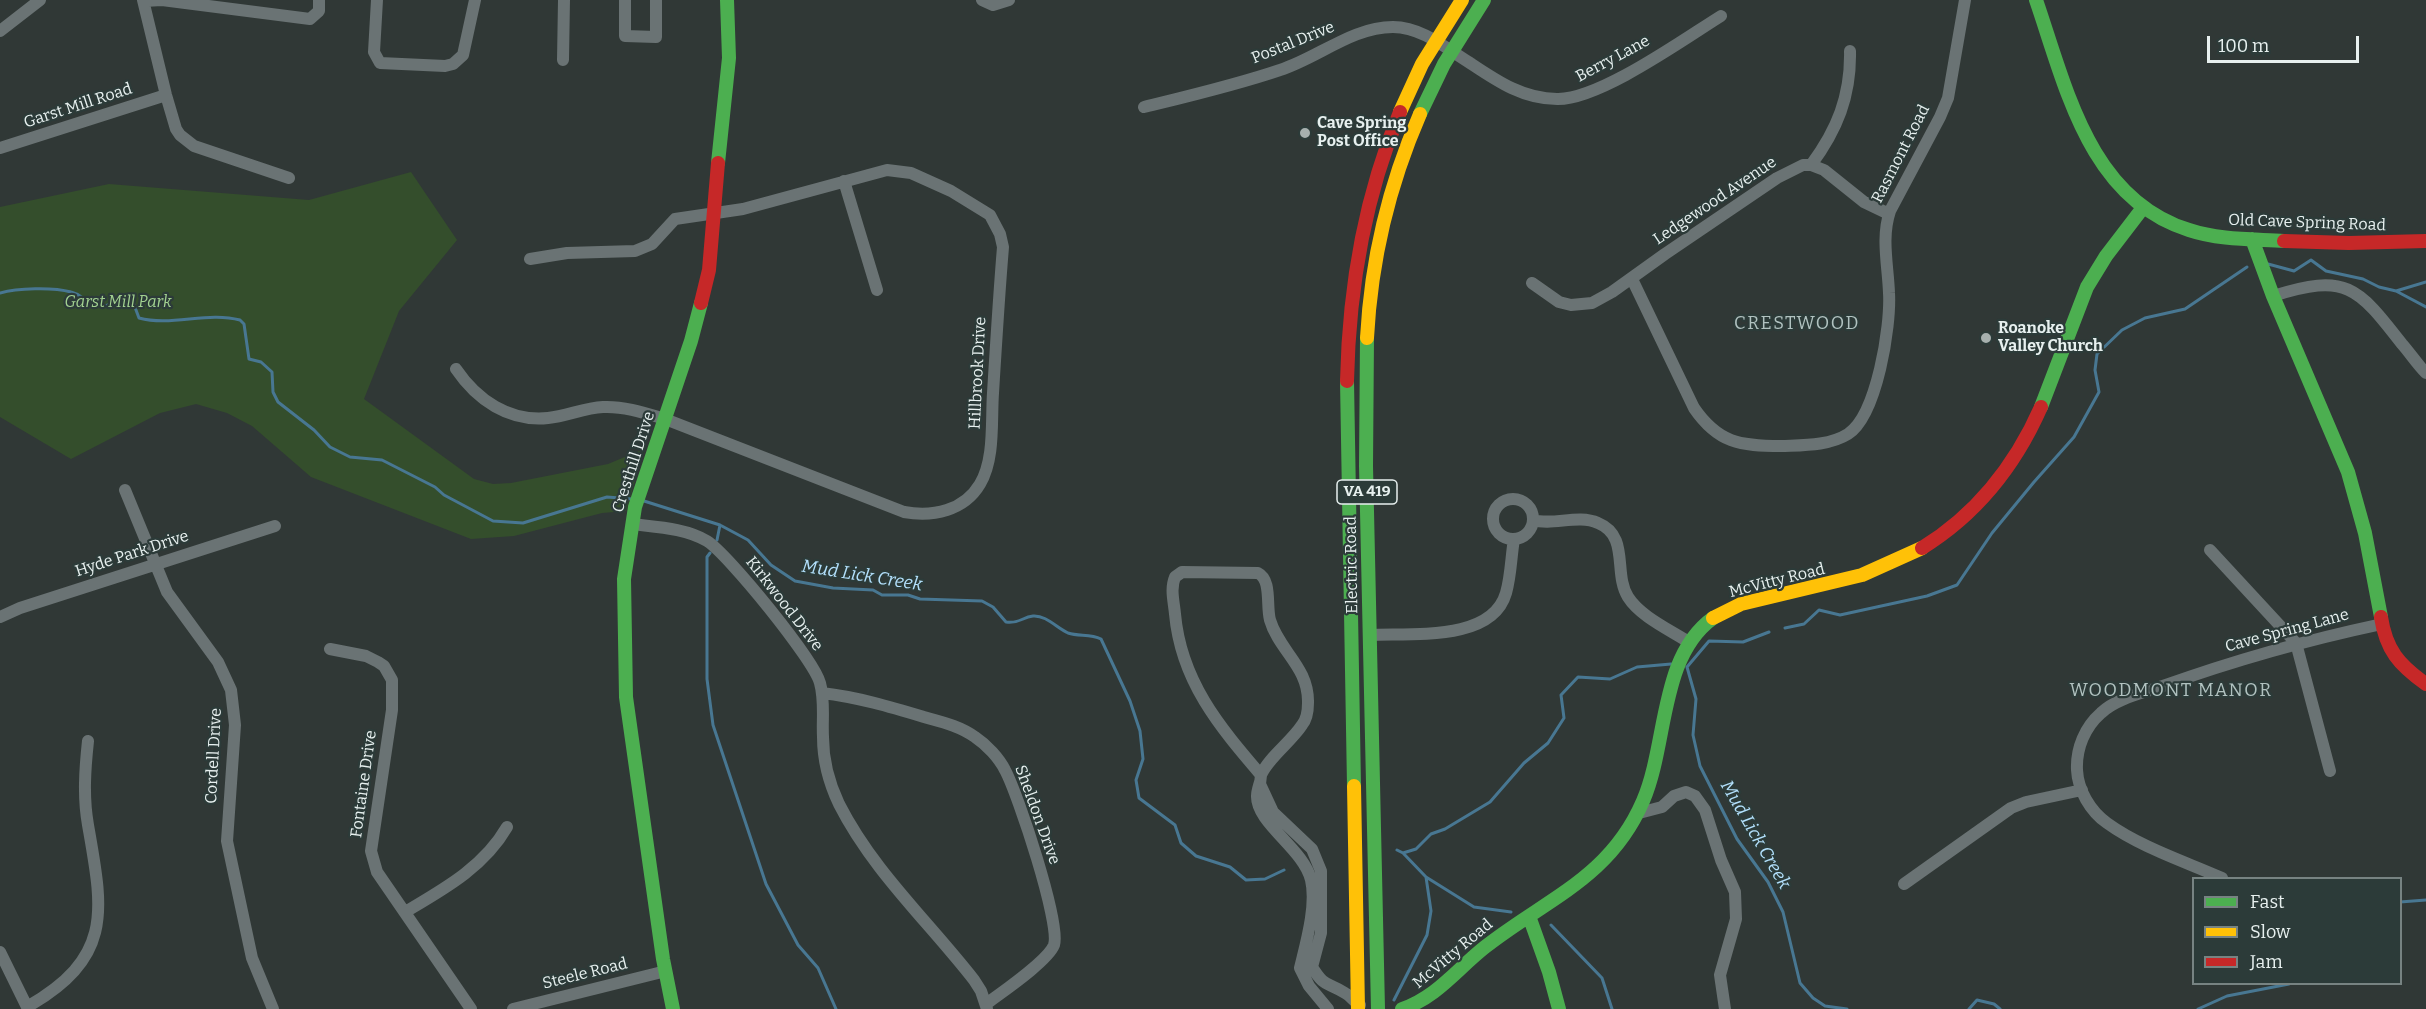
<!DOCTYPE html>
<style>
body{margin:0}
#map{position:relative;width:2426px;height:1009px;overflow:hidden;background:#303836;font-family:Bitter,serif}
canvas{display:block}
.legend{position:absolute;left:2192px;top:877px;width:210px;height:108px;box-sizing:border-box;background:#2c3b39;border:2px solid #778382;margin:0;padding:8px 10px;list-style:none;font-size:18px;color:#e7f0ef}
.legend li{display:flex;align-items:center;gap:12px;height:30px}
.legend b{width:30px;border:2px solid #778382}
.scale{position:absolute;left:2207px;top:36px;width:152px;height:27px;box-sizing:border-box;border:3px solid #e7f0ef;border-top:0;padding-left:8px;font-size:18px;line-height:21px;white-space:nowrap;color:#e7f0ef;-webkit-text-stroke:4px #2c3b39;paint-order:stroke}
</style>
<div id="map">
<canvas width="2426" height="1009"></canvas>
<ul class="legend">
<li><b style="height:8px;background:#4caf50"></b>Fast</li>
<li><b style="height:8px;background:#ffc107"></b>Slow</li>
<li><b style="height:8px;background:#c62828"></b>Jam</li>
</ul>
<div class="scale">100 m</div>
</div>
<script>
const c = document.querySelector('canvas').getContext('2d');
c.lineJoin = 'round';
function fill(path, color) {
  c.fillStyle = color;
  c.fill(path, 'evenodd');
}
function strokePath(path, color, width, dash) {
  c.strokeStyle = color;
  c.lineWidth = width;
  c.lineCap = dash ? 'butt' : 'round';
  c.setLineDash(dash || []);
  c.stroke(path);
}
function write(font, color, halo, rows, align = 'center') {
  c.font = font + ' Bitter,serif';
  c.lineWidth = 4.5;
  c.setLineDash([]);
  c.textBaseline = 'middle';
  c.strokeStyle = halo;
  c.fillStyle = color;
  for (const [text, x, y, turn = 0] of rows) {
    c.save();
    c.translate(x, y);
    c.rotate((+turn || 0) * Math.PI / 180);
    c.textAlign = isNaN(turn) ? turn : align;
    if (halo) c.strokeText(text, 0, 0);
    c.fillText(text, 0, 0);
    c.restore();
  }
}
const green = new Path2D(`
 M 411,172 L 457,240 L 399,311 L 364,399 L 474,479 L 493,484 L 511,483 L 608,464 L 644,449 L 626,511 L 602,513 L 514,536 L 471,539 L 311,477 L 252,426 L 227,413 L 196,404 L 160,413 L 71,459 L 0,417 L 0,207 L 109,184 L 309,200 Z`);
const stream = new Path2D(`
 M 2268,264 L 2294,271 L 2311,260 L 2326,271 L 2363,279 L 2379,287 L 2396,291 L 2426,307
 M 2396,291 L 2426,282
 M 0,293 C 17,288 53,287 71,292 C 79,294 84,299 90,305 L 105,306 L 129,298 L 133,302 L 139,318 C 172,327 207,311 240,320 L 244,324 L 249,359 L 261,362 L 272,372 L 273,392 L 278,402 L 314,430 L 330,447 L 350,457 L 382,460 L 435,487 L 444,495 L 493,521 L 523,523 L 607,497 L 632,499
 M 644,501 L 720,525 L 748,540 L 771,565 L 795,581 L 833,588 L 873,590 L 882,595 L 908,595 L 920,599 L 982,601 L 993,607 L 1006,622 C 1020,624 1022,617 1033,616 C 1046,615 1057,628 1068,633 C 1079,637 1090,633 1101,639 L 1130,701 L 1140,731 L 1143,759 L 1136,780 L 1139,798 L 1175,825 L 1181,843 L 1196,856 L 1230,867 L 1246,880 L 1265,879 L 1284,870
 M 717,540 L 720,525
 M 710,553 L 707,557 L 707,679 L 713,725 L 766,884 L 798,945 L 818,968 L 836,1009
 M 1785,628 L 1804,624 L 1819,610 L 1840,615 L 1927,596 L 1957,585 L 1992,533 L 2034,482 L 2074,437 L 2099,392 L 2095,370 L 2097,354 L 2122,330 L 2145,318 L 2185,309 L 2247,267
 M 1687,667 L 1696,699 L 1693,735 L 1700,766 L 1737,839 L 1768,882 L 1783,912 L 1800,983 L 1813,998 L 1825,1006 L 1847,1009
 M 1687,667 L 1709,641 L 1743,642 L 1769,632
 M 1397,850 L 1403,853 L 1416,849 L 1431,834 L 1445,829 L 1490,802 L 1524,763 L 1548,743 L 1564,718 L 1561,695 L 1578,677 L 1610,679 L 1637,667 L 1671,664
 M 1403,853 L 1426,877 L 1474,907 L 1511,912
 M 2400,902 L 2426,900
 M 1551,925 L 1602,978 L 1612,1009
 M 1394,1000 L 1427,935 L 1431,911 L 1426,877
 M 1969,1009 L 1977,1000 L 1994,1004 L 2000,1009
 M 2198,1009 L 2227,996 L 2289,984`);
const street = new Path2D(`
 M 143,0 L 166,95 L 176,129 L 180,135 L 194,146 L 289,178
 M 377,0 L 374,52 L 380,63 L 445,66 L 453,64 L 463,55 L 475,0
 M 625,0 L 625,36 L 656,37 L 656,0
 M 982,0 L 993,5 L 1009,0
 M 144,1 L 162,0 L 310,19 L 319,11 L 319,0
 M 0,31 L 40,0
 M 563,60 L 564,0
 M 1144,107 C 1189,96 1236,85 1280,70 C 1318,58 1352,27 1393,27 C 1422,27 1447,49 1470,63 C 1497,81 1523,99 1557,99 C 1599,100 1684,39 1721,16
 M 0,148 L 166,95
 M 1811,165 C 1837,130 1851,96 1850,51
 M 844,181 L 877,290
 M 1632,279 L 1694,408 C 1718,443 1740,446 1781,446 C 1802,445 1829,446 1848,434 C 1877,415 1891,326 1889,293 C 1888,265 1881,238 1890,211 L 1940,117 L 1948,98 L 1965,0
 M 1532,283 L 1559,302 L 1571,305 L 1592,303 L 1612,292 L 1665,254 L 1777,178 L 1803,165 L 1811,165 L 1824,170 L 1864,202 L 1889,214
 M 2273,296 C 2346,273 2357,286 2402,344 C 2410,353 2417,364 2426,373
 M 456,369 C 477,400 509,422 548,418 C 567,416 584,408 603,407 C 624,406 645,413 665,419 L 904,512 C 933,517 964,511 980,484 C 995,459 991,421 993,393 C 996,344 999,295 1003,247 L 1000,234 L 990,215 L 951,191 L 911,173 L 887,170 L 743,209 L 675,219 L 652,244 L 635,251 L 567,253 L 530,259
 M 125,490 L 167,592 L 218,662 L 231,690 L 235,725 L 227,841 L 252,958 L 273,1009
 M1493 519a20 20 0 1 1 40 0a20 20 0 1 1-40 0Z
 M 1533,520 C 1553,526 1578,514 1598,523 C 1630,536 1613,573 1628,597 C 1640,616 1668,629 1687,641
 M 632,524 C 656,527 686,528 707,541 C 728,554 814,660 820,683 C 825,701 822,719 823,737 C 823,760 829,783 839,804 C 873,871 928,921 974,980 L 981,991 L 987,1009
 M 2210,550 L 2296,643 L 2330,771
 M 1182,572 L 1258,573 C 1272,580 1266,606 1270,620 C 1279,651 1309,667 1308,703 C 1308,711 1307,719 1302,725 C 1291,742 1268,758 1261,775 C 1219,726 1181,681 1175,614 C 1174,602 1170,589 1175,577 Z
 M 0,617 L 20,608 L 275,526
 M 1370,635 C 1411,633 1492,642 1506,593 C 1511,576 1511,557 1514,539
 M 330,649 L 366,656 L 378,662 L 384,666 L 392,680 L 392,710 L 371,851 L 377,872 L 471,1009
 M 822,693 C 857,697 891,707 924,717 C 942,722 960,726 975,737 C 987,745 999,758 1005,770 C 1018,794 1061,924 1054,945 C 1048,961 1002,992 986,1004
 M 1261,775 L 1260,784 L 1273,812 L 1312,849 L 1321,871 L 1321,933 L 1312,967 C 1325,988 1326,981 1345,993 C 1351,996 1354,1002 1360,1005
 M 1260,782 C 1259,786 1257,791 1257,796 C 1256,823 1304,849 1311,880 C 1317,905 1306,943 1300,968 L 1309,986 L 1328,1009
 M 1639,813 L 1662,807 L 1674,796 L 1686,792 L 1695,796 L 1705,810 L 1721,860 L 1735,892 L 1736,919 L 1720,975 L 1725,1009
 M 2222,878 C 2186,862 2140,847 2107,823 C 2090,811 2078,790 2077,770 C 2076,748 2085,727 2101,713 C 2117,698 2143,693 2163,686 C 2235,660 2307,640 2382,624
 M 1904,884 L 2011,808 L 2026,802 L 2082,790
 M 405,912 C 444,889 484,867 507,827
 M 0,952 L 28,1009
 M 27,1007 C 114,957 103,911 88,825 C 83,797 85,769 88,741
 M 513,1009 L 666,971`);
const fast = new Path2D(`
 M 2036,0 C 2066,87 2089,199 2189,230 C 2219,240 2252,239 2284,241
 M 1420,114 L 1444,64 L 1484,0
 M 718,163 L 729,58 L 727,0
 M 2252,239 L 2273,296 L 2348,472 L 2365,533 L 2381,617
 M 1367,338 L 1366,466 L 1378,1009
 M 1347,381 L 1354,786
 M 2041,407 L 2087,287 L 2106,256 L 2142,209
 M 1529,916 L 1549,972 L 1559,1009
 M 673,1009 L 663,959 L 626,697 L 624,579 L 635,507 L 691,341 L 701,303
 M 1402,1009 C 1437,997 1457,969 1485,947 C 1546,899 1610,878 1643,801 C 1668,743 1659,657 1713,618`);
const slow = new Path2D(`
 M 1400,112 L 1422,64 L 1462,0
 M 1367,338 C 1371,261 1389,185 1420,114
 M 1713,618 L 1741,604 L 1862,575 L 1922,548
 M 1354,786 L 1358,1009`);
const jam = new Path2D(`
 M 2284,241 L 2349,243 L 2426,241
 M 701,303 L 709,270 L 718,163
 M 1347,381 C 1349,287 1364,198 1400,112
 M 1922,548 C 1977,514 2015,466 2041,407
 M 2381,617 C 2386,650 2399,665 2426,684`);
const markers = [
 [1305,133,6,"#a7b0ae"],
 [1986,338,6,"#a7b0ae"]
];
const shields = [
 [1367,492,60]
];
const shieldNames = [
 ["VA 419",1367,492]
];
const streetNames = [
 ["Postal Drive",1293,43,-22],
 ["Berry Lane",1613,59,-28],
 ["Garst Mill Road",78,106,-18],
 ["Rasmont Road",1901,154,-63],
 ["Ledgewood Avenue",1715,201,-34],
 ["Old Cave Spring Road",2307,223,2],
 ["Hillbrook Drive",978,373,-87],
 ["Cresthill Drive",634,462,-72],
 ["Hyde Park Drive",132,554,-18],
 ["Electric Road",1352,565,-91],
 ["McVitty Road",1777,581,-14],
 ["Kirkwood Drive",784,604,52],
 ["Cave Spring Lane",2287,631,-15],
 ["Cordell Drive",214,756,-87],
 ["Fontaine Drive",364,784,-82],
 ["Sheldon Drive",1037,815,70],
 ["McVitty Road",1453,954,-40],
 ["Steele Road",585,974,-14]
];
const poiNames = [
 ["Cave Spring",1317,124],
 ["Post Office",1317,142],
 ["Roanoke",1998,329],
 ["Valley Church",1998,347]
];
const parkNames = [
 ["Garst Mill Park",118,303]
];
const neighbourhoodNames = [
 ["CRESTWOOD",1797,324],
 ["WOODMONT MANOR",2171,691]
];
const waterNames = [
 ["Mud Lick Creek",862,576,9],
 ["Mud Lick Creek",1755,835,60]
];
fill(green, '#344e2c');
strokePath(stream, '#487792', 3);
strokePath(street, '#6a7374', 12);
strokePath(fast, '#4caf50', 14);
strokePath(slow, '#ffc107', 14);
strokePath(jam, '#c62828', 14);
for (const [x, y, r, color] of markers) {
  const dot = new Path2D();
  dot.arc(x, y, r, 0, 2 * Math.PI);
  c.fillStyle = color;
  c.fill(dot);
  strokePath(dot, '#2c3b39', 2);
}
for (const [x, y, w] of shields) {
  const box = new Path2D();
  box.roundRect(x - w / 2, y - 12, w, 24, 4.5);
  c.fillStyle = '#2c3b39';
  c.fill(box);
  strokePath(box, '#e7f0ef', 1.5);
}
write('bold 15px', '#e7f0ef', null, shieldNames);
write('16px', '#e7f0ef', '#2c3b39', streetNames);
write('bold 16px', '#e7f0ef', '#2c3b39', poiNames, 'left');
write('italic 16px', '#a2d190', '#2c3b39', parkNames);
c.letterSpacing = '1.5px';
write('18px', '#b1c2c0', '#2c3b39', neighbourhoodNames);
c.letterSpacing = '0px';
write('italic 18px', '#b3e0fc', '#2c3b39', waterNames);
</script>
